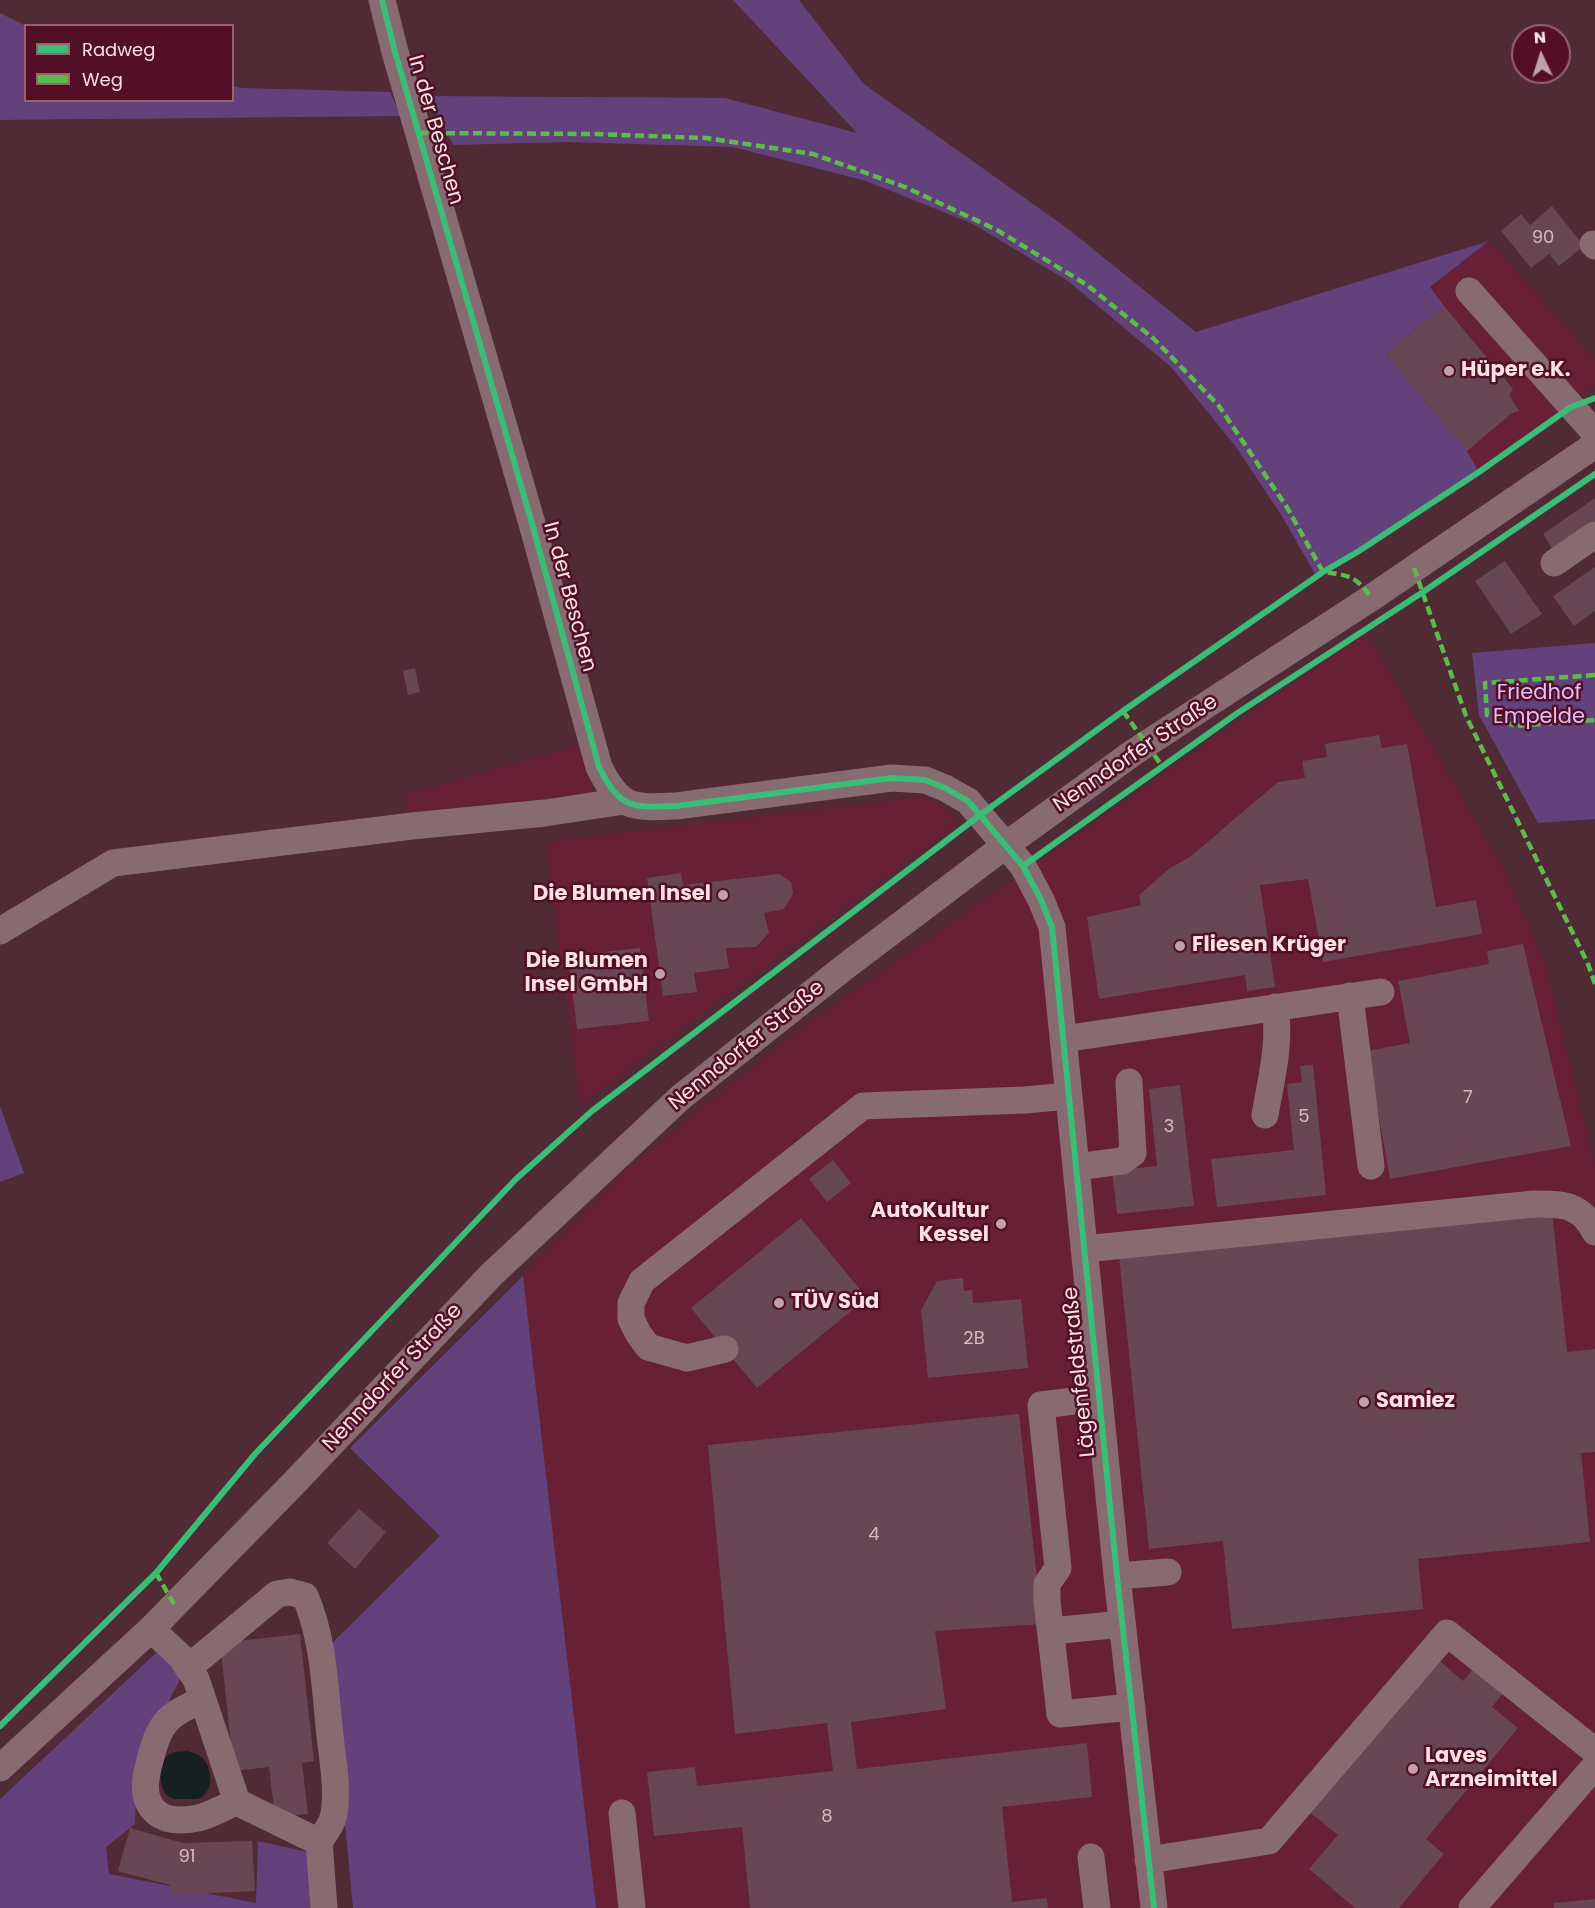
<!DOCTYPE html>
<meta charset="utf-8">
<style>
body{margin:0}
#map{position:relative;width:1595px;height:1908px;overflow:hidden;background:#502a35;font-family:Poppins,sans-serif}
canvas{display:block}
.legend{position:absolute;left:24px;top:24px;width:210px;height:78px;box-sizing:border-box;background:#530f25;border:2px solid #976372;margin:0;padding:8px 10px;list-style:none;font-size:18px;color:#fce1e5}
.legend li{display:flex;align-items:center;gap:12px;height:30px}
.legend b{width:30px;border:2px solid #976372}
.north{position:absolute;left:1511px;top:24px;width:60px;height:60px;box-sizing:border-box;background:#530f25;border:2px solid #976372;border-radius:50%;rotate:356deg;font-size:16px;font-weight:700;line-height:24px;text-align:center;color:#fce1e5}
.north::after{content:'';display:block;margin:auto;width:21px;height:27px;background:#c0a1a7;clip-path:polygon(50% 0,100% 100%,50% 72%,0 100%)}
</style>
<div id="map">
<canvas width="1595" height="1908"></canvas>
<ul class="legend">
<li><b style="height:8px;background:#3abd76"></b>Radweg</li>
<li><b style="height:8px;background:#5cbc4b"></b>Weg</li>
</ul>
<div class="north">N</div>
</div>
<script>
const c = document.querySelector('canvas').getContext('2d');
c.lineJoin = 'round';
function fill(path, color) {
  c.fillStyle = color;
  c.fill(path, 'evenodd');
}
function strokePath(path, color, width, dash) {
  c.strokeStyle = color;
  c.lineWidth = width;
  c.lineCap = dash ? 'butt' : 'round';
  c.setLineDash(dash || []);
  c.stroke(path);
}
function write(font, color, halo, rows, align = 'center') {
  c.font = font + ' Poppins,sans-serif';
  c.lineWidth = 5;
  c.setLineDash([]);
  c.textBaseline = 'middle';
  c.strokeStyle = halo;
  c.fillStyle = color;
  for (const [text, x, y, turn = 0] of rows) {
    c.save();
    c.translate(x, y);
    c.rotate((+turn || 0) * Math.PI / 180);
    c.textAlign = isNaN(turn) ? turn : align;
    if (halo) c.strokeText(text, 0, 0);
    c.fillText(text, 0, 0);
    c.restore();
  }
}
const built = new Path2D(`
 M 1489,241 L 1595,359 L 1595,385 L 1479,472 L 1467,451 L 1386,354 L 1443,306 L 1430,288 Z
 M 1366,632 L 1505,871 L 1545,962 L 1595,1164 L 1595,1908 L 596,1908 L 523,1276 L 628,1168 L 800,1029 Z
 M 579,745 L 593,792 L 410,818 L 404,795 Z
 M 918,797 L 936,801 L 947,811 L 957,824 L 580,1106 L 546,842 Z`);
const green = new Path2D(`
 M 733,0 L 799,0 L 864,84 L 1067,228 L 1196,332 L 1489,241 L 1430,287 L 1444,306 L 1386,354 L 1467,451 L 1479,472 L 1359,551 L 1315,574 L 1283,518 L 1236,447 L 1171,367 L 1068,281 L 971,223 L 866,181 L 733,147 L 569,142 L 453,145 L 429,96 L 725,98 L 857,133 Z
 M 0,13 L 26,26 L 26,100 L 232,100 L 233,86 L 242,88 L 390,92 L 401,116 L 0,120 Z
 M 1595,643 L 1595,819 L 1538,823 L 1479,715 L 1472,653 Z
 M 0,1106 L 24,1173 L 0,1182 Z
 M 523,1276 L 596,1908 L 353,1908 L 328,1647 L 440,1536 L 350,1448 Z
 M 157,1652 L 177,1663 L 180,1679 L 138,1764 L 135,1824 L 106,1847 L 109,1874 L 256,1903 L 258,1841 L 322,1855 L 319,1908 L 0,1908 L 0,1799 Z`);
const water = new Path2D(`
 M 188,1751 C 192,1753 198,1754 201,1757 C 211,1765 214,1786 204,1795 C 200,1800 192,1799 186,1799 C 180,1799 173,1800 168,1796 C 158,1788 158,1760 170,1754 C 175,1751 182,1752 188,1751 Z`);
const building = new Path2D(`
 M 1552,206 L 1584,246 L 1559,266 L 1549,254 L 1531,268 L 1501,231 L 1521,214 L 1530,225 Z
 M 1444,306 L 1513,389 L 1509,395 L 1519,411 L 1512,413 L 1467,451 L 1386,354 Z
 M 1595,498 L 1595,521 L 1553,550 L 1543,534 Z
 M 1505,561 L 1542,614 L 1511,634 L 1475,581 Z
 M 1595,567 L 1595,611 L 1574,626 L 1553,596 Z
 M 415,668 L 420,692 L 408,695 L 403,671 Z
 M 1379,735 L 1382,748 L 1407,744 L 1436,907 L 1476,900 L 1482,934 L 1323,962 L 1308,879 L 1260,885 L 1275,987 L 1247,991 L 1245,975 L 1099,999 L 1087,917 L 1141,905 L 1139,895 L 1170,868 L 1190,857 L 1278,782 L 1305,778 L 1302,761 L 1327,757 L 1325,744 Z
 M 681,873 L 683,885 L 779,874 L 791,882 L 793,894 L 784,909 L 764,913 L 769,933 L 756,947 L 726,948 L 729,968 L 694,973 L 697,992 L 663,996 L 647,878 Z
 M 1523,944 L 1571,1146 L 1390,1179 L 1367,1051 L 1410,1043 L 1398,981 L 1489,964 L 1487,951 Z
 M 640,948 L 649,1021 L 577,1029 L 568,956 Z
 M 1313,1065 L 1326,1195 L 1217,1207 L 1211,1159 L 1294,1150 L 1287,1084 L 1302,1082 L 1300,1066 Z
 M 1180,1085 L 1194,1206 L 1117,1214 L 1112,1171 L 1157,1166 L 1149,1089 Z
 M 833,1160 L 851,1183 L 827,1202 L 809,1179 Z
 M 1552,1211 L 1567,1352 L 1595,1349 L 1595,1452 L 1581,1453 L 1590,1542 L 1418,1559 L 1423,1609 L 1232,1629 L 1223,1541 L 1149,1549 L 1119,1256 Z
 M 801,1218 L 867,1298 L 757,1388 L 691,1308 Z
 M 963,1278 L 964,1291 L 972,1290 L 973,1303 L 1021,1299 L 1028,1368 L 928,1378 L 921,1310 L 937,1281 Z
 M 1019,1414 L 1042,1624 L 935,1631 L 946,1709 L 851,1722 L 857,1769 L 1087,1743 L 1092,1797 L 1002,1807 L 1012,1902 L 1047,1898 L 1048,1908 L 750,1908 L 742,1827 L 654,1836 L 647,1772 L 695,1767 L 697,1786 L 833,1771 L 827,1723 L 735,1734 L 708,1445 Z
 M 359,1509 L 386,1532 L 355,1569 L 327,1543 Z
 M 300,1634 L 314,1761 L 302,1763 L 308,1814 L 275,1817 L 269,1767 L 234,1771 L 220,1643 Z
 M 1435,1657 L 1463,1681 L 1475,1667 L 1505,1691 L 1492,1707 L 1518,1728 L 1426,1839 L 1444,1854 L 1399,1908 L 1355,1908 L 1309,1869 L 1338,1835 L 1307,1810 Z
 M 130,1828 L 183,1843 L 252,1841 L 255,1891 L 171,1895 L 170,1885 L 118,1871 Z
 M 1595,1899 L 1595,1908 L 1554,1908 L 1554,1903 Z`);
const minor = new Path2D(`
 M 382,0 L 395,52 L 531,520 L 599,767 C 620,809 632,808 676,806 L 892,778 L 925,780 L 945,788 L 968,801 L 1023,866 L 1041,900 L 1052,927 L 1117,1576 L 1154,1908
 M 1593,244 L 1595,246
 M 1469,291 L 1595,433
 M 1554,563 L 1595,535
 M 0,931 L 113,863 L 412,826 L 545,813 L 624,801
 M 1350,996 L 1371,1166
 M 1063,1039 L 1381,992
 M 1265,1115 C 1271,1080 1281,1043 1275,1007
 M 1076,1167 L 1122,1161 L 1133,1153 L 1129,1082
 M 1084,1249 L 1534,1204 C 1563,1204 1581,1204 1595,1232
 M 725,1349 L 687,1358 L 648,1347 L 638,1333 L 631,1319 L 631,1303 L 642,1281 L 863,1106 L 1025,1100 L 1068,1096
 M 1099,1398 L 1041,1405 L 1058,1568 L 1047,1584 L 1047,1601 L 1060,1714 L 1132,1707
 M 1117,1576 L 1168,1572
 M 151,1629 L 181,1657 L 196,1679 L 237,1802 L 319,1842 L 324,1908
 M 1052,1631 L 1122,1624
 M 188,1668 L 277,1594 L 290,1592 L 305,1596 C 324,1639 325,1690 330,1736 C 333,1762 338,1789 334,1814 C 332,1825 325,1833 319,1842
 M 203,1700 C 190,1705 176,1711 167,1721 C 156,1733 152,1753 148,1768 C 138,1808 159,1826 198,1818 C 211,1815 224,1807 237,1802
 M 0,1768 L 151,1629 L 296,1481 L 491,1275 L 681,1097 L 846,966 L 1006,845 L 1134,752 L 1371,598 L 1595,445
 M 622,1813 L 632,1908
 M 1091,1857 L 1097,1908
 M 1148,1860 L 1269,1841 L 1447,1633 L 1595,1751
 M 1472,1908 L 1595,1766`);
const quiet = new Path2D(`
 M 419,133 L 596,134 L 706,138 L 813,154 L 905,187 L 997,230 L 1087,285 L 1153,338 L 1219,406 L 1288,509 L 1323,572 C 1348,575 1357,576 1371,598
 M 1414,568 L 1466,716 L 1588,964 L 1595,984
 M 1595,675 L 1485,683 L 1487,715 L 1515,726 L 1595,720
 M 1123,711 L 1162,766
 M 156,1573 L 174,1604`);
const cycleway = new Path2D(`
 M 382,0 L 395,52 L 531,520 L 599,767 C 620,809 632,808 676,806 L 892,778 L 925,780 L 945,788 L 968,801 L 1023,866 L 1041,900 L 1052,927 L 1117,1576 L 1154,1908
 M 1023,866 L 1236,714 L 1423,592 L 1595,474
 M 0,1726 L 156,1573 L 255,1454 L 516,1179 L 592,1111 L 980,815 L 1123,711 L 1323,572 L 1359,551 L 1479,472 L 1571,407 L 1595,398`);
const markers = [
 [1449,371,6,"#c0a1a7"],
 [723,895,6,"#c0a1a7"],
 [1180,946,6,"#c0a1a7"],
 [660,974,6,"#c0a1a7"],
 [1001,1224,6,"#c0a1a7"],
 [779,1303,6,"#c0a1a7"],
 [1364,1402,6,"#c0a1a7"],
 [1413,1769,6,"#c0a1a7"]
];
const numberNames = [
 ["90",1543,238],
 ["7",1468,1098],
 ["5",1304,1117],
 ["3",1169,1127],
 ["2B",974,1339],
 ["4",874,1535],
 ["8",827,1817],
 ["91",187,1857]
];
const streetNames = [
 ["In der Beschen",435,130,74],
 ["In der Beschen",569,597,75],
 ["Nenndorfer Straße",1136,754,-34],
 ["Nenndorfer Straße",747,1046,-39],
 ["Lägenfeldstraße",1080,1372,-96],
 ["Nenndorfer Straße",393,1378,-47]
];
const poiNames = [
 ["Hüper e.K.",1461,371],
 ["Die Blumen Insel",711,895,"right"],
 ["Fliesen Krüger",1192,946],
 ["Die Blumen",648,962,"right"],
 ["Insel GmbH",648,986,"right"],
 ["AutoKultur",989,1212,"right"],
 ["Kessel",989,1236,"right"],
 ["TÜV Süd",791,1303],
 ["Samiez",1376,1402],
 ["Laves",1425,1757],
 ["Arzneimittel",1425,1781]
];
const parkNames = [
 ["Friedhof",1539,694],
 ["Empelde",1539,718]
];
fill(built, '#672036');
fill(green, '#63417a');
fill(water, '#152120');
fill(building, '#674754');
strokePath(minor, '#876b71', 27);
strokePath(quiet, '#5cbc4b', 4.5, [9, 4.5]);
strokePath(cycleway, '#3abd76', 6);
for (const [x, y, r, color] of markers) {
  const dot = new Path2D();
  dot.arc(x, y, r, 0, 2 * Math.PI);
  c.fillStyle = color;
  c.fill(dot);
  strokePath(dot, '#530f25', 2);
}
write('18px', '#d7bac1', null, numberNames);
write('21px', '#fce1e5', '#530f25', streetNames);
write('bold 21px', '#fce1e5', '#530f25', poiNames, 'left');
write('21px', '#ddc0fc', '#530f25', parkNames);
</script>
